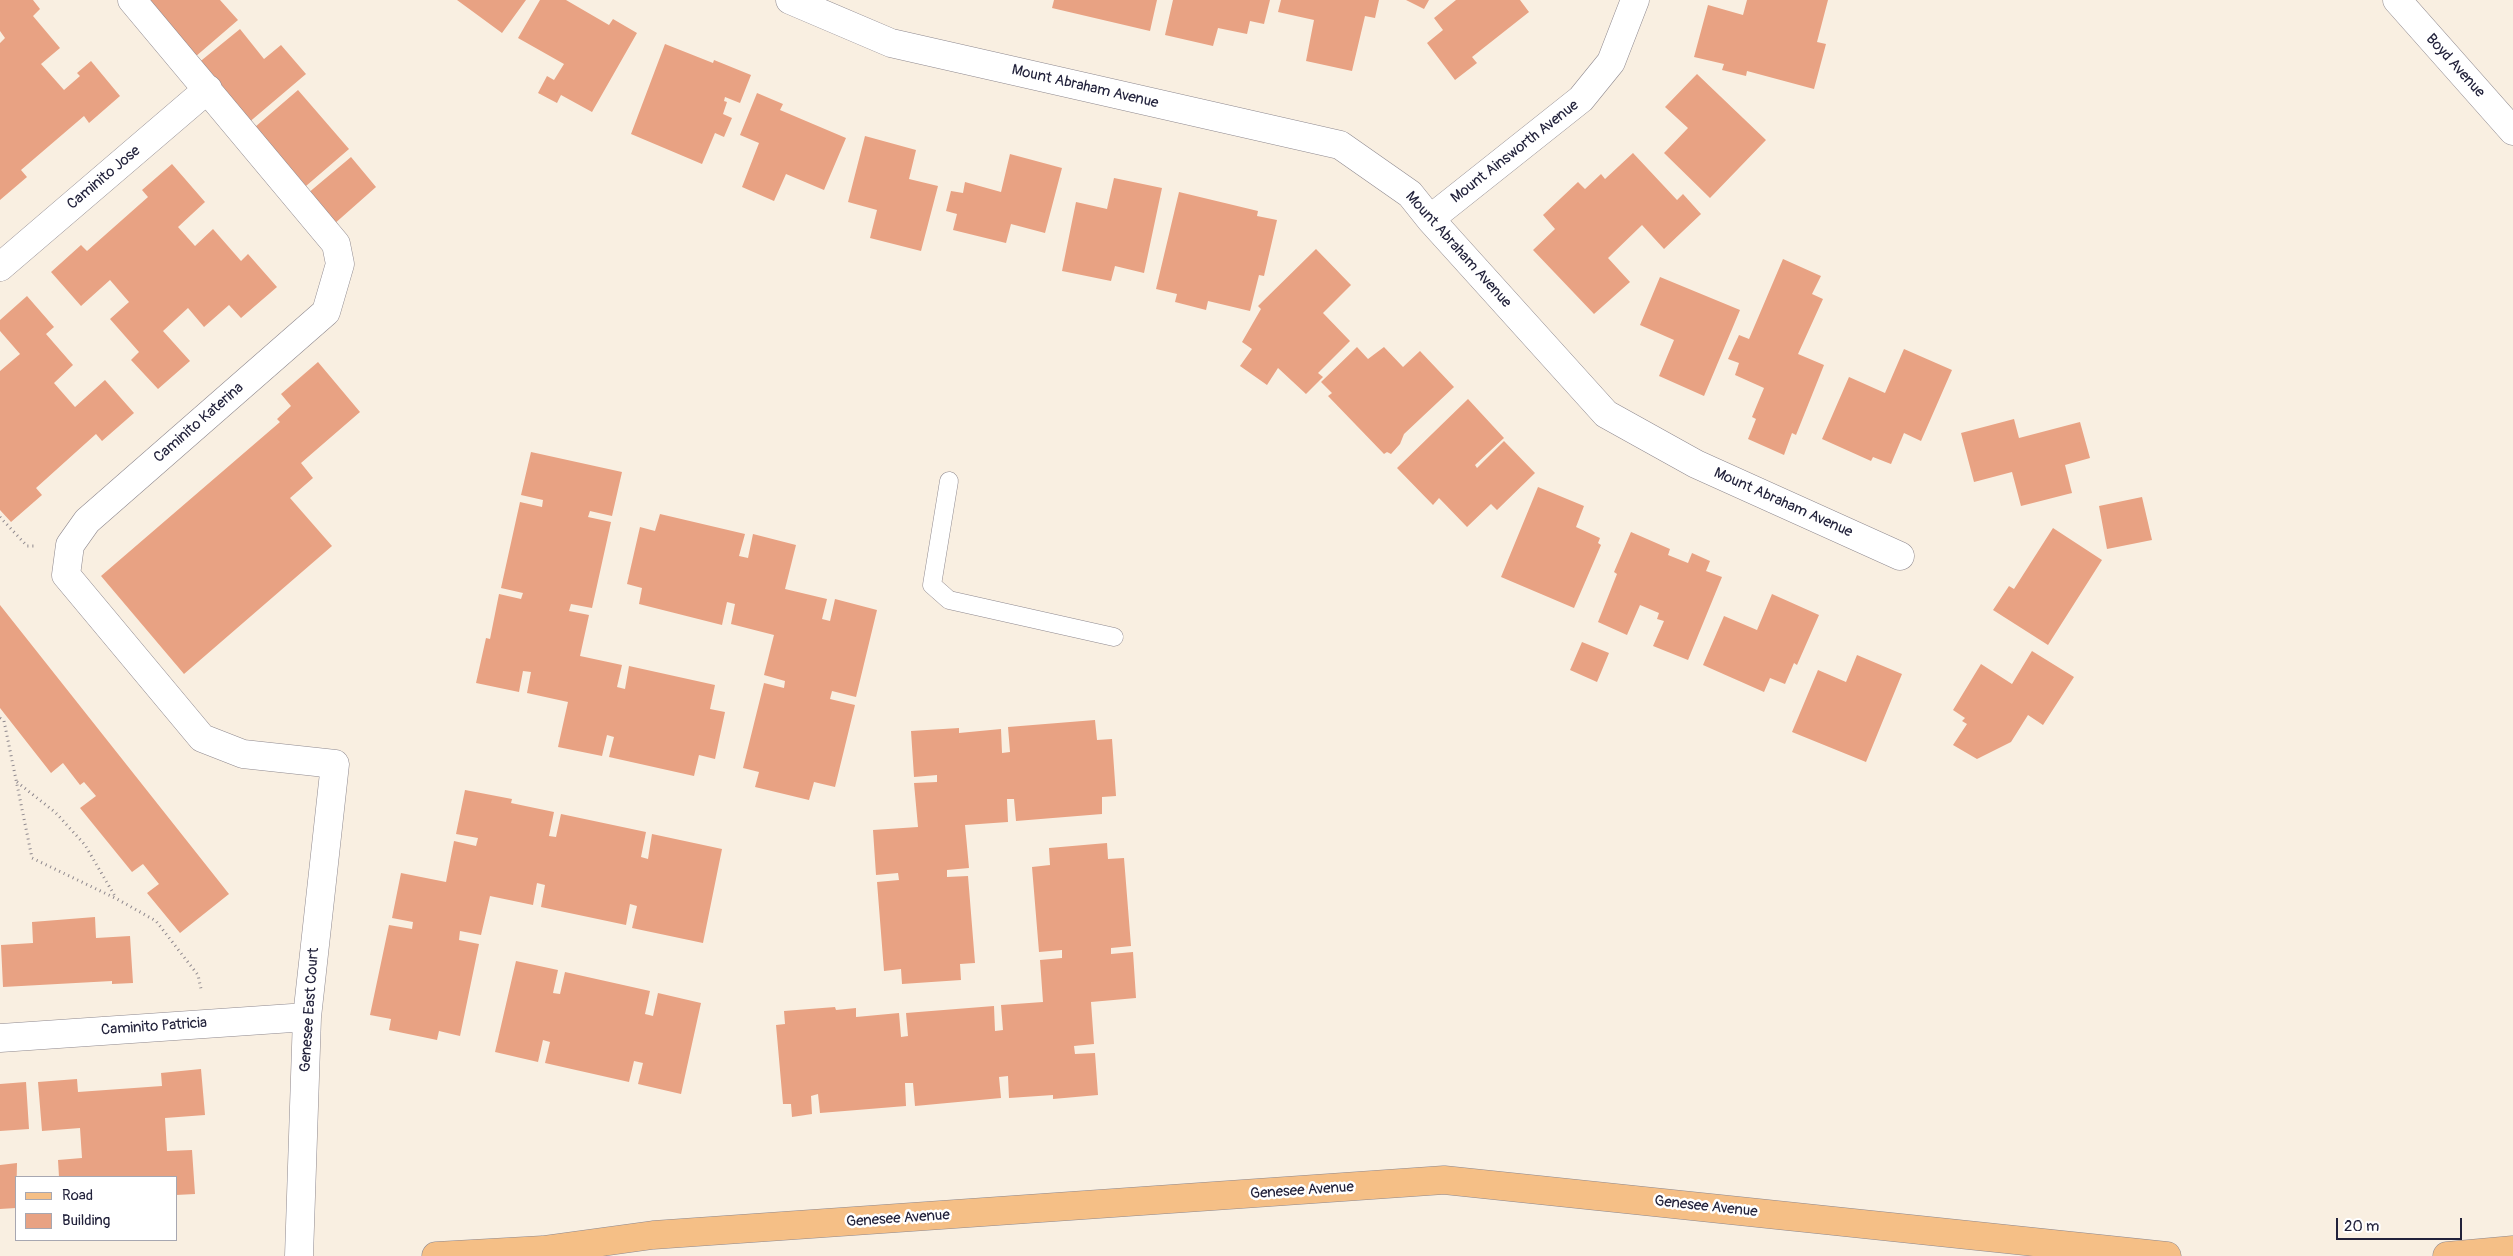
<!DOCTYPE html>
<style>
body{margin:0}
#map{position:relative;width:2513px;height:1256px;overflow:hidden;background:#f9efe1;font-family:Pangolin,sans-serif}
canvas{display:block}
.legend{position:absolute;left:15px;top:1176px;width:162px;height:65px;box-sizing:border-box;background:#fff;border:1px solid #a7a7b1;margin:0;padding:6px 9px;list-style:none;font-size:15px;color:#22223b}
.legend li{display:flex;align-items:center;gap:10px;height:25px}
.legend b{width:25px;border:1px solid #a7a7b1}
.scale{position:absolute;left:2336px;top:1218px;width:126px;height:22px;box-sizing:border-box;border:2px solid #22223b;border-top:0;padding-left:6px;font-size:15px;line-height:18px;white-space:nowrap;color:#22223b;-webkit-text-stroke:4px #fff;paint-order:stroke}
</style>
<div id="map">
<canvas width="2513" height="1256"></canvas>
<ul class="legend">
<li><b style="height:6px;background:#f5bf86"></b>Road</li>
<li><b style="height:14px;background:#e8a283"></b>Building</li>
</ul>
<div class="scale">20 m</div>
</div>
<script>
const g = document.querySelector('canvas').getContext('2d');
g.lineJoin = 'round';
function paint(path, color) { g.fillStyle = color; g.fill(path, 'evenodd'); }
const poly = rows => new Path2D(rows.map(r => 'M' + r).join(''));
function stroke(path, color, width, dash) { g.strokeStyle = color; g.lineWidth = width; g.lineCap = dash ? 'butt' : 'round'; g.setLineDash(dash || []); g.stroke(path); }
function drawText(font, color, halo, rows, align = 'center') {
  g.font = font + ' Pangolin,sans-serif'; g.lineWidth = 5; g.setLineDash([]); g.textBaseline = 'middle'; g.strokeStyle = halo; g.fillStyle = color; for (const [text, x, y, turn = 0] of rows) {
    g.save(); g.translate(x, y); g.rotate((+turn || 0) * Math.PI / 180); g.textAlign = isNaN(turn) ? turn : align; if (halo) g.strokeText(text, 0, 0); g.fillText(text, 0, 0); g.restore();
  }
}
paint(poly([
 [0,0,33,0,40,9,33,16,60,48,41,64,64,90,80,76,77,73,91,61,120,96,89,123,84,116,21,170,27,177,0,200,0,43,5,38,0,31],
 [146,0,220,0,238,20,195,57],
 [457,0,526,0,502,33],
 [540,0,566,0,609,25,613,19,637,33,592,112,561,95,557,103,538,93,547,76,554,80,564,64,518,38],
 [1054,0,1157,0,1150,31,1052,8],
 [1173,0,1270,0,1264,24,1250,21,1247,34,1218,28,1213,46,1165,35],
 [1281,0,1379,0,1375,18,1365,16,1352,71,1306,61,1314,20,1278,12],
 [1406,0,1429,0,1424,9],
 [1456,0,1520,0,1529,12,1472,57,1477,63,1455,80,1427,43,1443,30,1434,18],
 [1747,0,1828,0,1817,42,1826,44,1814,89,1747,71,1746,76,1722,70,1724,64,1694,57,1708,5,1743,15],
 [240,29,264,59,281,45,306,74,247,124,197,64],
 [665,44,713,63,714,60,751,75,740,103,725,97,724,101,727,102,723,114,732,118,724,137,715,133,702,164,631,134],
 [1697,74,1766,140,1710,198,1664,153,1688,128,1665,107],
 [298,90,349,149,306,186,255,127],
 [757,93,783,104,780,110,846,138,824,190,786,174,774,201,742,187,759,143,740,135],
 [865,136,916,150,909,179,938,186,921,251,870,238,877,210,848,202],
 [1633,153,1677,200,1683,194,1701,214,1664,249,1642,225,1608,258,1630,282,1594,314,1533,250,1555,229,1543,215,1578,182,1585,189,1601,174,1605,179],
 [1010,154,1062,168,1045,233,1011,224,1006,243,953,230,957,214,946,211,951,191,963,193,965,182,1001,192],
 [351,157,376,187,333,225,307,194],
 [172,164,205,202,178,227,195,246,213,229,241,261,248,254,277,287,241,318,229,305,204,327,188,308,163,331,190,361,158,389,131,360,139,352,110,319,129,302,110,280,81,306,51,272,81,245,87,251,148,197,142,190],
 [1114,178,1162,188,1144,273,1115,266,1111,281,1062,271,1076,202,1107,209],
 [1179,192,1258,211,1257,216,1277,220,1264,276,1259,275,1250,311,1208,301,1206,310,1175,302,1177,294,1156,289],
 [1316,249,1351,285,1323,313,1350,341,1318,373,1323,377,1306,394,1278,368,1267,385,1240,366,1252,349,1242,342,1261,309,1258,306],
 [1783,259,1821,276,1812,294,1823,299,1798,354,1824,365,1796,435,1792,433,1784,455,1748,439,1756,419,1752,417,1764,388,1735,375,1739,363,1728,359,1739,335,1749,339],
 [1660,277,1740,310,1704,396,1659,376,1674,340,1640,325],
 [27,296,54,327,46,334,73,365,54,383,75,407,105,380,134,413,102,441,96,434,36,488,42,495,11,522,0,510,0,371,20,354,0,331,0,320],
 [1357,347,1368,359,1384,347,1403,367,1420,351,1454,387,1404,434,1400,444,1391,454,1387,452,1384,454,1328,396,1332,393,1321,382],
 [1904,349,1952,370,1921,441,1904,433,1891,464,1873,457,1871,461,1822,439,1849,377,1885,393],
 [318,362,360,412,301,463,313,478,290,498,332,546,184,674,101,576,280,422,277,419,291,406,281,394],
 [1468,399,1504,438,1475,465,1477,468,1504,441,1535,473,1497,510,1491,504,1467,527,1439,498,1433,505,1397,468],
 [2014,419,2019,438,2080,422,2090,458,2065,465,2072,493,2021,506,2012,472,1974,482,1961,433],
 [531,452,622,472,612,516,590,511,588,517,611,522,592,608,571,604,569,611,589,615,580,656,622,665,617,687,625,689,629,666,715,685,710,709,725,712,715,759,699,755,694,776,609,757,614,737,607,735,602,756,558,747,568,702,527,693,531,672,523,671,519,692,476,683,486,638,490,639,499,594,521,599,523,593,501,588,520,502,542,507,543,500,521,495],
 [1538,487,1584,506,1576,527,1600,538,1598,543,1601,545,1574,608,1501,577],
 [2142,497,2152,540,2107,549,2099,506],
 [660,514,745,534,739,556,748,558,753,534,796,545,785,589,827,599,822,619,830,621,835,599,877,610,856,697,832,691,830,699,855,705,835,787,814,782,809,800,755,787,759,772,743,768,764,683,784,688,785,681,764,675,774,635,731,624,735,604,727,602,722,625,639,604,642,588,627,584,640,527,655,531],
 [2053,528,2102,560,2048,645,1993,610,2009,586,2014,589],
 [1631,532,1670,549,1668,555,1688,563,1692,553,1710,561,1706,571,1722,577,1688,660,1653,646,1664,621,1657,619,1659,613,1640,605,1627,635,1598,622,1617,574,1614,572],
 [1772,594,1819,615,1797,665,1794,663,1785,684,1770,678,1764,692,1703,665,1724,616,1757,630],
 [0,605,229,894,180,933,147,893,159,884,143,864,132,872,80,808,96,796,84,782,80,785,63,763,51,773,0,708],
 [1582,642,1609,653,1597,682,1570,670],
 [2032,651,2074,677,2043,725,2028,715,2011,742,1977,759,1953,745,1967,724,1962,721,1965,718,1953,710,1981,664,2012,684],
 [1857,655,1902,674,1866,762,1792,732,1818,670,1846,682],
 [1095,720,1097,740,1112,739,1116,796,1102,797,1102,814,1016,821,1014,799,1007,799,1008,822,965,825,969,868,947,870,947,877,968,876,975,963,960,964,961,980,902,984,901,969,884,971,877,882,899,880,898,873,876,875,873,830,918,827,914,783,937,782,937,775,914,777,911,731,959,728,959,733,1001,729,1002,753,1010,752,1008,727],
 [465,790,512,799,511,803,554,812,549,836,556,837,561,814,646,832,641,857,648,859,652,834,722,849,703,943,632,928,637,906,630,904,626,925,541,907,545,885,537,883,533,905,490,896,481,935,460,931,459,940,479,944,460,1036,439,1031,437,1040,389,1030,391,1019,370,1015,389,925,412,929,413,922,392,918,401,873,446,882,454,841,476,846,478,838,456,834],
 [1107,843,1108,859,1124,858,1131,946,1111,948,1111,954,1133,952,1136,998,1091,1002,1094,1044,1074,1046,1075,1054,1095,1053,1098,1095,1053,1099,1053,1095,1009,1098,1008,1076,999,1077,1001,1098,915,1106,913,1083,905,1083,906,1106,820,1113,818,1094,811,1096,812,1114,792,1117,791,1104,783,1104,776,1025,785,1024,784,1011,835,1007,836,1010,856,1008,856,1017,899,1013,901,1037,908,1036,906,1013,994,1006,995,1031,1003,1030,1001,1005,1043,1002,1040,960,1062,958,1062,950,1039,952,1032,867,1050,865,1049,848],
 [95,917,96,938,130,936,133,983,112,984,112,981,3,987,1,945,33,943,32,922],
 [516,961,558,970,553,993,560,994,565,972,650,991,645,1014,653,1016,658,993,701,1003,681,1094,638,1084,643,1063,634,1061,629,1082,545,1063,550,1042,543,1040,538,1062,495,1052],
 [201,1069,205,1115,165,1118,167,1151,192,1150,195,1194,176,1195,176,1177,59,1177,58,1160,82,1158,80,1128,42,1131,38,1082,77,1079,78,1092,162,1086,161,1073],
 [26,1082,29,1129,0,1131,0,1084],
 [17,1163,16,1208,0,1209,0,1165]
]), '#e8a283');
const lane = poly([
 [949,481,932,585,949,600,1114,637]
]);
const street = poly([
 [132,0,336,244,340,264,326,312,87,521,70,545,66,575,202,738,243,754,335,764,307,1017,299,1256],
 [790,0,891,43,1340,145,1410,194,1430,219,1606,414,1696,464,1900,556],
 [2397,0,2513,131],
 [1430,219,1581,99,1611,62,1635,0],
 [0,267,208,89],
 [0,1038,307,1017]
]);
const primary = poly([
 [436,1256,543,1250,653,1235,1444,1180,2167,1256],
 [2447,1256,2513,1250]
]);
stroke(lane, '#8e888e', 19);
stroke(street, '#8e888e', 29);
stroke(primary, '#8e888e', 29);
stroke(poly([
 [0,517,27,546,35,546],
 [0,718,4,721,32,858,117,899,156,921,198,975,201,989],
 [17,782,56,813,85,845,116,898]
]), '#8e888e', 3, [1, 4]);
stroke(lane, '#fff', 18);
stroke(street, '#fff', 28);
stroke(primary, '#f5bf86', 28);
drawText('15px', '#22223b', '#fff', [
 ["Boyd Avenue",2455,66,48],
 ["Mount Abraham Avenue",1085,87,13],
 ["Mount Ainsworth Avenue",1515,152,-38],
 ["Caminito Jose",104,178,-40],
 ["Mount Abraham Avenue",1458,250,48],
 ["Caminito Katerina",199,423,-41],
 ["Mount Abraham Avenue",1783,503,24],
 ["Genesee East Court",310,1010,-86],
 ["Caminito Patricia",154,1027,-4],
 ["Genesee Avenue",1302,1191,-4],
 ["Genesee Avenue",1706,1207,6],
 ["Genesee Avenue",898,1219,-4]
]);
</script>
